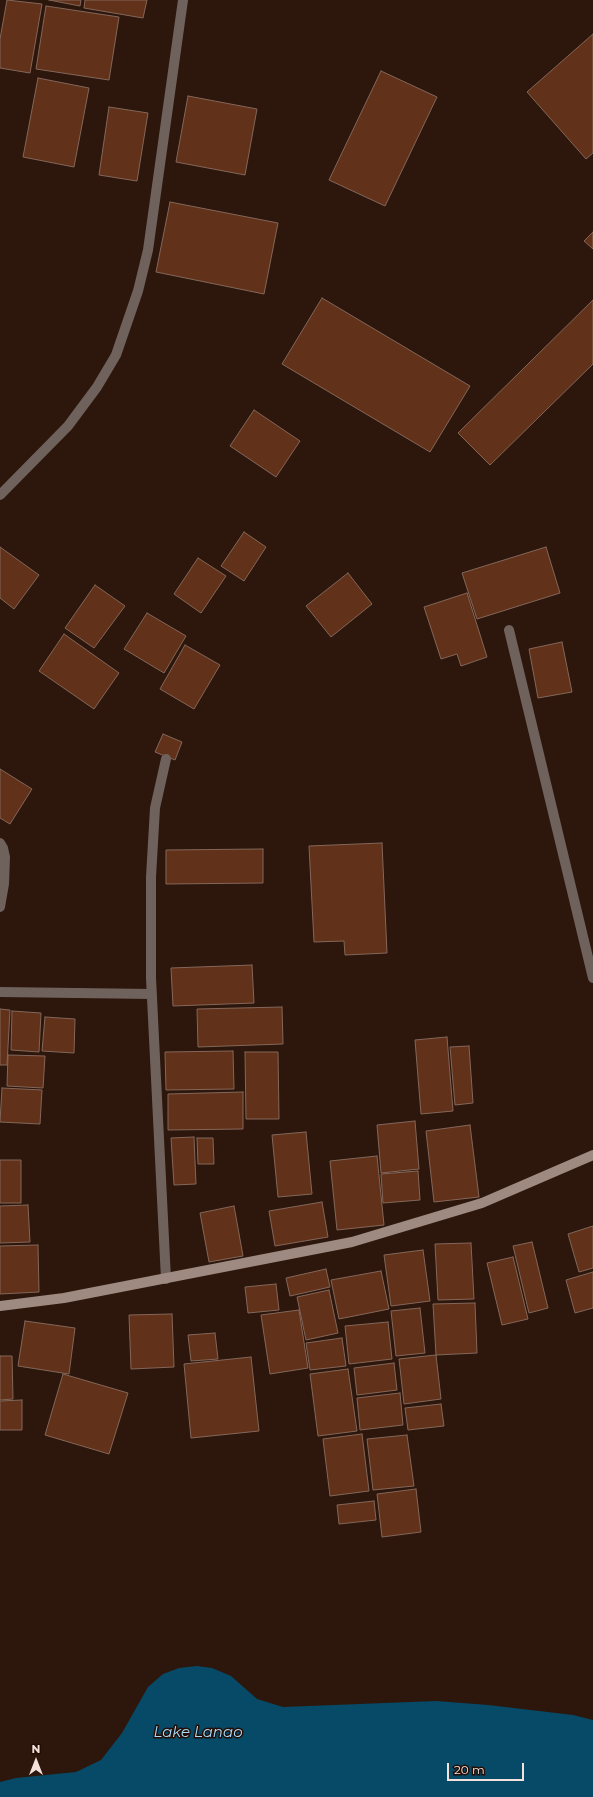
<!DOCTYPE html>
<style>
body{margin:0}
#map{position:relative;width:593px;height:1797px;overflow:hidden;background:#2d170c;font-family:Montserrat,sans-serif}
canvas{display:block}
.north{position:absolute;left:16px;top:1741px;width:40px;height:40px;-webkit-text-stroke:3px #230d04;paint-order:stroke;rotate:0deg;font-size:11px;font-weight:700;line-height:16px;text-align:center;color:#f2e2db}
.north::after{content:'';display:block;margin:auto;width:14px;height:18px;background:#f2e2db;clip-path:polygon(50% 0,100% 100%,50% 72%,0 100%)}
.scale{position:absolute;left:447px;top:1763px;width:77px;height:18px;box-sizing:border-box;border:2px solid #f2e2db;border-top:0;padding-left:5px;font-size:12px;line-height:14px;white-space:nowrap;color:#f2e2db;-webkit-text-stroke:3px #230d04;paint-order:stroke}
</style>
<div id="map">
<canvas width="593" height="1797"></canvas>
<div class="north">N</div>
<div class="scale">20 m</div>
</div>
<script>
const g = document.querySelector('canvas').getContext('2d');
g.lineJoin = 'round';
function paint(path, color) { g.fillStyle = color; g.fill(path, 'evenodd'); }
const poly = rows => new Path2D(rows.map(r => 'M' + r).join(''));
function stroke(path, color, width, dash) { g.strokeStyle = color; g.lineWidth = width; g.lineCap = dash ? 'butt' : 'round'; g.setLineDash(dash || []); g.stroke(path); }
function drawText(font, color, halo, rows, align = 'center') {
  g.font = font + ' Montserrat,sans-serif'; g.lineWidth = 3; g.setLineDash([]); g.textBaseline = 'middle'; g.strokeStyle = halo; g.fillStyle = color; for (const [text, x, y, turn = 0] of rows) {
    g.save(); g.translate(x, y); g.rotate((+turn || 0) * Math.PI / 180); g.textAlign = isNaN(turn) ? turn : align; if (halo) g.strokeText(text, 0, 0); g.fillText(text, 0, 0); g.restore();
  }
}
paint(poly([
 [197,1666,212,1668,231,1676,257,1699,283,1707,436,1701,488,1705,573,1715,593,1720,593,1797,0,1797,0,1782,16,1778,76,1772,101,1760,122,1733,148,1687,163,1674,179,1668]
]), '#064a68');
const building = poly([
 [7,0,42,4,30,73,0,68,0,39,7,0],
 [49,0,81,0,80,6,49,0],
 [85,0,147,0,143,18,84,8,85,0],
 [46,6,119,17,109,80,36,69,46,6],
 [593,34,593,153,586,159,527,92,593,34],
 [381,71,437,97,385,206,329,180,381,71],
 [38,78,89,88,74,167,23,157,38,78],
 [188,96,257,109,245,175,176,162,188,96],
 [109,107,148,113,137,181,99,175,109,107],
 [170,202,278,223,264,294,156,272,170,202],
 [593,232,593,249,584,241,593,232],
 [322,298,470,386,430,452,282,364,322,298],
 [593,300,593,364,490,465,458,433,593,300],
 [254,410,300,441,276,477,230,446,254,410],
 [244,532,266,547,244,581,221,566,244,532],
 [0,547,39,575,14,609,0,598,0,547],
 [546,547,560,593,477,619,462,573,546,547],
 [198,558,226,576,201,613,174,594,198,558],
 [348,573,372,604,331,637,306,606,348,573],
 [95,585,125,606,94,648,65,628,95,585],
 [467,593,487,657,461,666,457,654,441,659,424,607,467,593],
 [147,613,186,636,164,673,124,649,147,613],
 [64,634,119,673,94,709,39,671,64,634],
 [562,642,572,692,538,698,529,649,562,642],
 [185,645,220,665,194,709,160,689,185,645],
 [163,734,182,742,175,760,155,752,163,734],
 [0,769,32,789,10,824,0,818,0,769],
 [382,843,387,953,345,955,344,941,314,942,309,846,382,843],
 [263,849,263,883,166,884,166,850,263,849],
 [252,965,254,1003,173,1006,171,968,252,965],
 [282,1007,283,1044,198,1047,197,1009,282,1007],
 [0,1009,10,1010,7,1065,0,1065,0,1009],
 [12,1011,41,1013,39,1052,11,1050,12,1011],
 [45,1017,75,1019,74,1053,42,1051,45,1017],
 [447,1037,453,1111,421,1114,415,1040,447,1037],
 [469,1046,473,1103,455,1105,450,1047,469,1046],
 [233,1051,234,1089,166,1090,165,1052,233,1051],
 [245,1052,278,1052,279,1119,246,1119,245,1052],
 [8,1055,45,1056,43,1088,7,1086,8,1055],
 [2,1088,42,1090,40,1124,0,1122,2,1088],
 [243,1092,243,1129,168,1130,168,1094,243,1092],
 [415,1121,419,1169,381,1173,377,1125,415,1121],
 [470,1125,479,1197,434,1202,426,1131,470,1125],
 [306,1132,312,1194,278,1197,272,1135,306,1132],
 [194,1137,196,1184,174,1185,171,1138,194,1137],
 [197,1138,213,1138,214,1164,198,1164,197,1138],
 [377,1156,384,1225,337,1230,330,1161,377,1156],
 [0,1160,21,1160,21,1203,0,1203,0,1160],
 [418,1171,420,1200,383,1203,381,1174,418,1171],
 [322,1202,328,1237,275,1246,269,1211,322,1202],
 [28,1205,30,1242,0,1243,0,1206,28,1205],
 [234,1206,243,1256,209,1262,200,1213,234,1206],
 [593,1226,593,1268,579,1272,568,1234,593,1226],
 [532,1242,548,1308,529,1313,513,1246,532,1242],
 [471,1243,474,1299,438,1300,435,1244,471,1243],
 [38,1245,39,1292,0,1294,0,1246,38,1245],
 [423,1250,430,1301,391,1306,384,1255,423,1250],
 [513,1257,528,1319,502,1325,487,1263,513,1257],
 [326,1269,330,1287,290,1296,286,1278,326,1269],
 [381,1271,389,1309,339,1319,331,1280,381,1271],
 [593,1272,593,1308,575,1313,566,1280,593,1272],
 [276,1284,279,1310,248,1313,245,1287,276,1284],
 [329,1290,338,1333,306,1340,297,1297,329,1290],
 [475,1303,477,1353,436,1355,433,1304,475,1303],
 [420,1308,425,1353,396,1356,391,1311,420,1308],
 [299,1310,308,1368,270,1374,261,1315,299,1310],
 [172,1314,174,1367,131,1369,129,1315,172,1314],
 [25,1321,75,1328,69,1374,18,1366,25,1321],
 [388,1322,392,1359,349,1364,345,1326,388,1322],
 [215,1333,218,1359,191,1361,188,1335,215,1333],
 [342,1338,346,1366,310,1370,306,1343,342,1338],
 [436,1355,441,1399,404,1404,399,1359,436,1355],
 [0,1356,12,1356,13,1399,0,1400,0,1356],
 [251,1357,259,1431,191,1438,184,1364,251,1357],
 [394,1363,397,1390,357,1395,354,1368,394,1363],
 [348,1369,357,1431,318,1436,310,1374,348,1369],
 [63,1374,128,1393,109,1454,45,1435,63,1374],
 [400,1393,403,1425,360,1430,357,1398,400,1393],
 [22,1400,22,1430,0,1430,0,1401,22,1400],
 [441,1404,444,1426,408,1430,405,1408,441,1404],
 [362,1434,369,1491,330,1496,323,1439,362,1434],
 [407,1435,414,1486,373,1490,367,1439,407,1435],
 [416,1489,421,1532,382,1537,377,1494,416,1489],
 [374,1501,376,1520,339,1524,337,1505,374,1501]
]);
paint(building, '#623119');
stroke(building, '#83675a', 1);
stroke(poly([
 [0,495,68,426,97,387,116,355,138,291,148,250,183,0],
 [509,630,593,978],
 [0,843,3,848,5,857,4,884,0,907],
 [0,992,152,994],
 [166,1279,151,978,151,877,155,808,166,759]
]), '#6f625d', 10);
stroke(poly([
 [0,1306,64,1298,352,1242,482,1203,593,1155]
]), '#9e8a81', 10);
drawText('italic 15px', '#aadbf8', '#230d04', [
 ["Lake Lanao",198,1733]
]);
</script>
